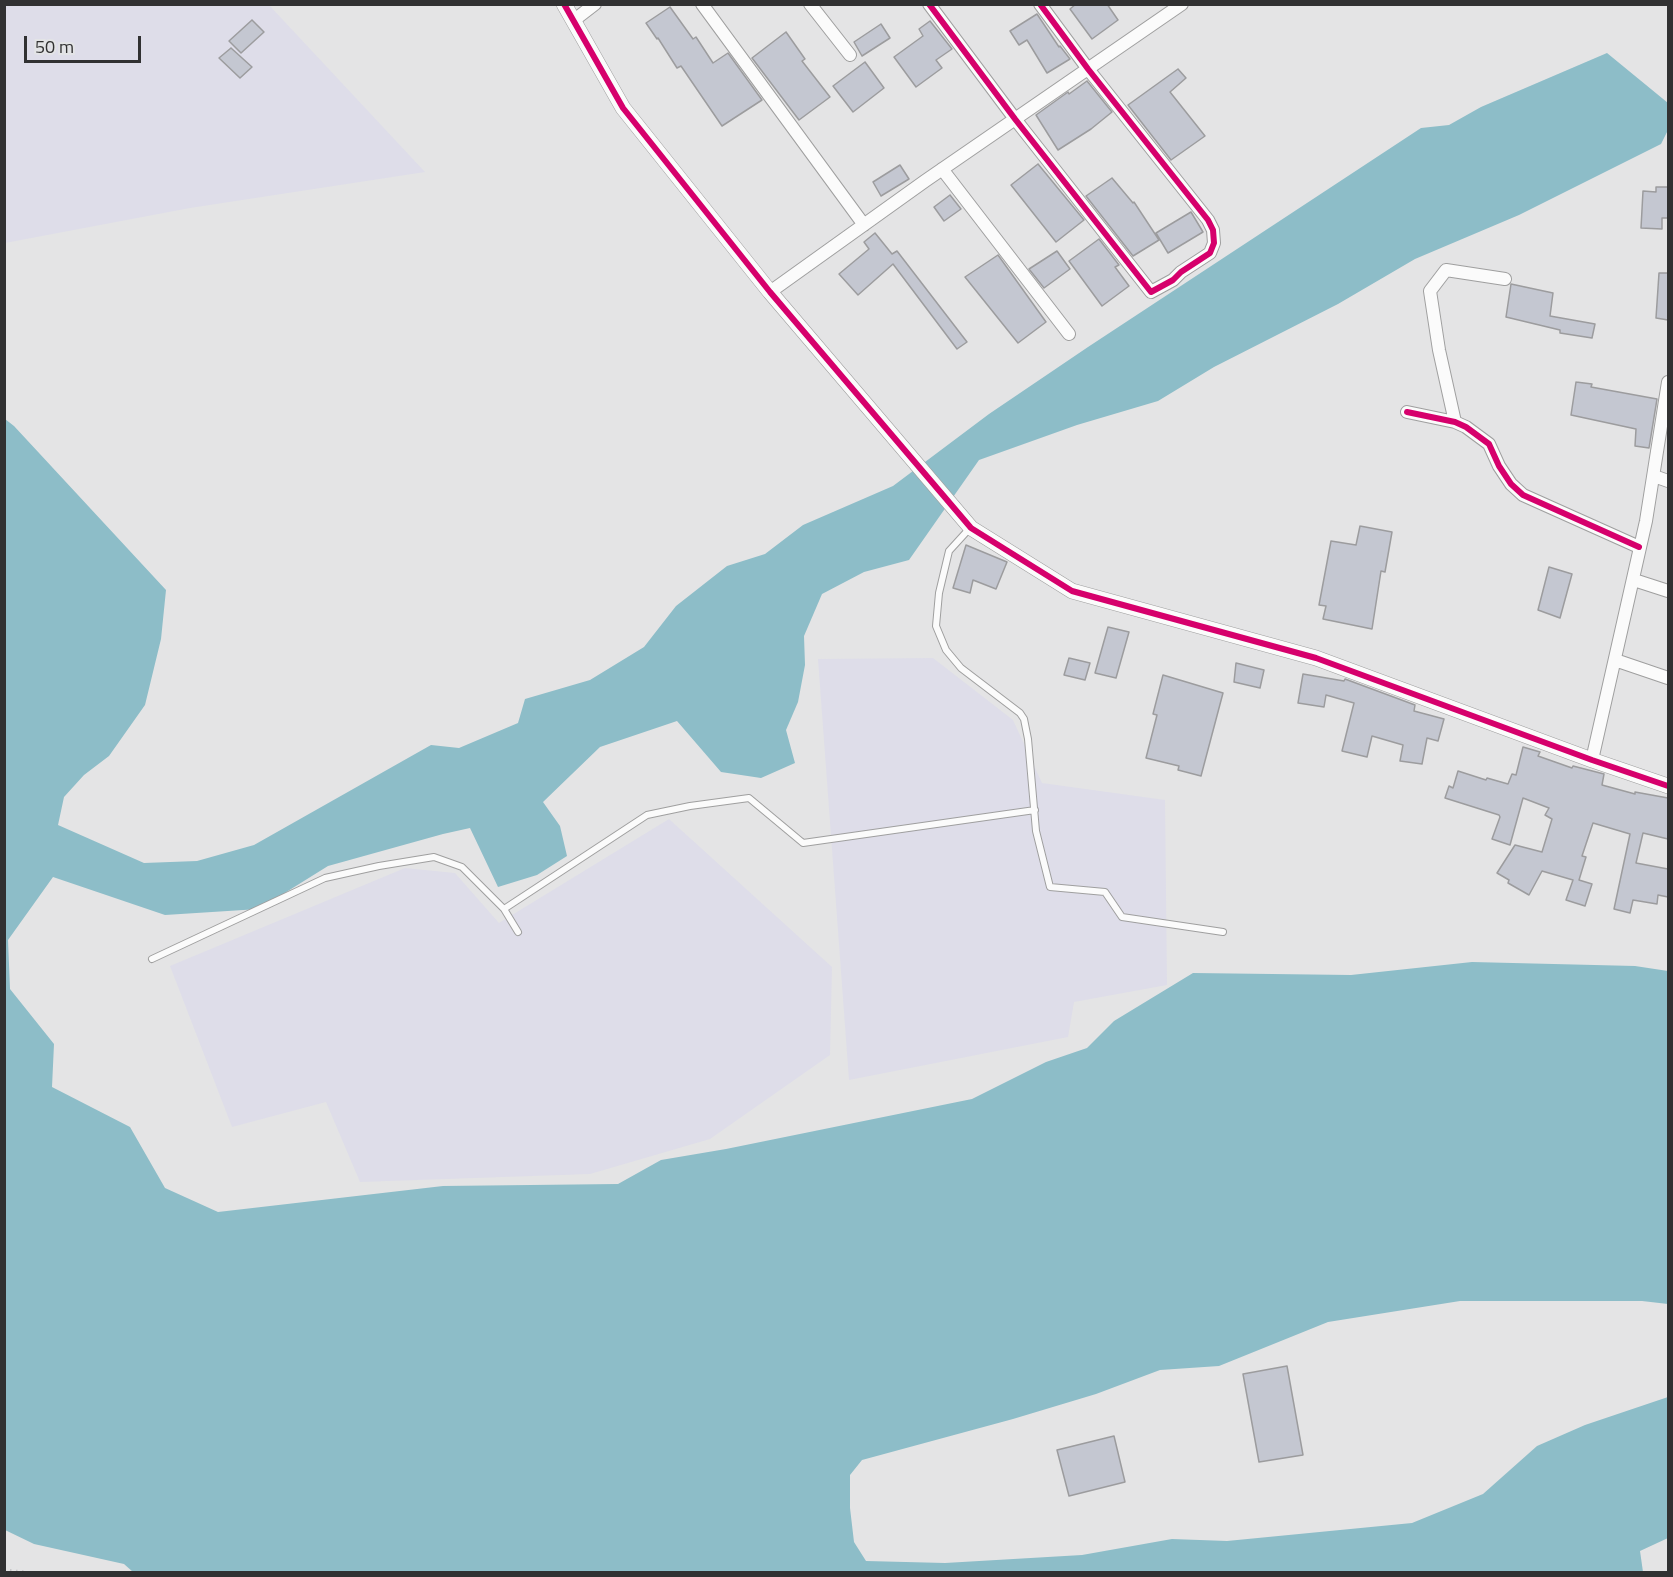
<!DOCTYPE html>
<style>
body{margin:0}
#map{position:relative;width:1673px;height:1577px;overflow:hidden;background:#e4e4e5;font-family:"Titillium Web",sans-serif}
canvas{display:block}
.frame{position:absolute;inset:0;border:6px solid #313132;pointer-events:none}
.scale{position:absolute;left:24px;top:36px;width:117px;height:27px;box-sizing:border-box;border:3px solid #313132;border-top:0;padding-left:8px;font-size:18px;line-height:21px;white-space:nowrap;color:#313132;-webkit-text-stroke:4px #e3e4e6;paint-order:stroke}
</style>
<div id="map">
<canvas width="1673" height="1577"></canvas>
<div class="frame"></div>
<div class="scale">50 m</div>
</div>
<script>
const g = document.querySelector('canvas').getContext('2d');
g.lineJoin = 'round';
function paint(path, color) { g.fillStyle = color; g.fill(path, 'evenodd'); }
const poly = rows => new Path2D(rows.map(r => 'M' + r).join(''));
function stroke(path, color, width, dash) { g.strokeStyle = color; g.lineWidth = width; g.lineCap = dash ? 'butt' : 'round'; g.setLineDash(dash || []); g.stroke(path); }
paint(poly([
 [5,5,269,5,425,172,190,208,5,243],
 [933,658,1013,720,1042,783,1165,800,1167,985,1074,1002,1068,1037,849,1080,818,659],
 [669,819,832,967,830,1055,710,1139,590,1174,360,1182,326,1102,232,1127,170,966,405,868,455,873,499,923]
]), '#dedde9');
paint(poly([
 [1607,53,1668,103,1668,130,1661,144,1519,215,1415,259,1338,304,1214,367,1158,401,1077,425,979,460,909,560,864,572,822,594,804,636,805,665,798,702,786,730,795,763,761,778,721,772,677,721,600,747,543,802,560,826,567,856,537,875,498,887,470,828,443,834,328,866,259,909,165,915,53,877,8,940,10,989,54,1044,52,1087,130,1127,165,1188,218,1212,443,1186,618,1184,661,1160,726,1149,972,1099,1046,1062,1087,1048,1114,1021,1193,973,1351,975,1472,962,1635,966,1668,971,1668,1304,1642,1301,1460,1301,1328,1322,1219,1366,1160,1370,1096,1394,1013,1419,862,1460,850,1475,850,1508,854,1542,866,1561,945,1563,1082,1555,1172,1539,1227,1541,1412,1523,1483,1494,1537,1446,1585,1425,1668,1397,1668,1538,1640,1551,1643,1572,133,1572,124,1564,34,1544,5,1530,5,419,14,426,166,590,161,639,145,705,109,756,84,775,64,797,58,825,144,863,197,861,254,845,431,745,459,748,518,723,525,699,590,680,644,647,676,606,727,566,765,554,803,525,893,486,989,414,1088,347,1421,128,1449,125,1481,107]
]), '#8dbdc8');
const building = poly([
 [1076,4,1107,4,1118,20,1092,39,1070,9,1076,4],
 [670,7,693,39,696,37,713,63,728,53,762,100,722,126,681,66,677,68,658,38,657,39,646,23,670,7],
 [1037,14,1059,47,1060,46,1070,59,1047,73,1027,40,1019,45,1010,31,1037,14],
 [252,20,264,32,241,53,229,41,252,20],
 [930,21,952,49,936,60,942,68,916,87,894,57,923,36,919,29,930,21],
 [881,24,890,38,862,56,854,42,881,24],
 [786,32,805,59,802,61,830,97,799,120,752,58,786,32],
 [231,48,252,67,240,78,219,58,231,48],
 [865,62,884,88,853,112,833,86,865,62],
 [1178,69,1186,78,1170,92,1205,136,1171,160,1128,105,1178,69],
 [1087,81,1112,112,1091,129,1058,150,1036,115,1068,92,1069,94,1087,81],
 [1038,164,1084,220,1056,242,1011,185,1038,164],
 [900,165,909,179,881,196,873,182,900,165],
 [1112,178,1133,203,1134,202,1159,240,1133,256,1086,196,1112,178],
 [1656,187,1668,187,1668,218,1662,218,1662,229,1641,228,1643,191,1656,192,1656,187],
 [950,195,961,209,944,221,934,207,950,195],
 [1191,212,1203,232,1168,253,1156,233,1191,212],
 [875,233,892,254,897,251,967,342,957,349,893,264,858,295,839,274,869,249,864,242,875,233],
 [1099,239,1119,265,1115,267,1129,286,1102,306,1069,261,1099,239],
 [1057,251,1070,269,1044,288,1029,269,1057,251],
 [998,255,1046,322,1018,343,965,277,998,255],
 [1659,273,1668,273,1668,320,1656,318,1659,273],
 [1511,284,1553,293,1550,316,1595,324,1592,338,1560,333,1560,330,1506,317,1511,284],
 [1576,382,1592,384,1591,387,1657,399,1649,448,1635,446,1636,429,1571,415,1576,382],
 [1360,526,1392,532,1385,572,1381,571,1372,629,1323,619,1326,606,1319,605,1331,541,1356,545,1360,526],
 [966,545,1007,562,996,589,973,580,970,593,953,588,966,545],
 [1549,567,1572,574,1560,618,1538,610,1549,567],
 [1108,627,1129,632,1116,678,1095,673,1108,627],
 [1069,658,1090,663,1085,680,1064,675,1069,658],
 [1236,663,1264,670,1260,688,1234,682,1236,663],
 [1303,674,1344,681,1345,679,1415,705,1414,711,1444,719,1438,741,1427,738,1422,764,1400,761,1403,745,1372,736,1367,757,1342,751,1354,703,1326,695,1324,707,1298,703,1303,674],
 [1163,675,1223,693,1201,776,1178,770,1179,766,1146,758,1157,715,1153,714,1163,675],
 [1523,747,1540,752,1538,756,1572,768,1573,766,1604,774,1602,785,1635,794,1635,792,1668,798,1668,839,1643,833,1636,863,1668,869,1668,897,1658,895,1657,904,1633,900,1630,913,1614,909,1630,834,1593,823,1582,856,1586,857,1579,880,1592,884,1585,906,1566,900,1573,880,1542,871,1529,895,1508,883,1509,880,1497,873,1515,845,1542,852,1552,819,1545,815,1549,808,1523,798,1510,845,1492,839,1500,817,1499,815,1445,798,1449,786,1453,788,1458,771,1486,780,1487,778,1508,784,1512,774,1516,775,1523,747],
 [1287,1366,1303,1455,1259,1462,1243,1374,1287,1366],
 [1114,1436,1125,1482,1069,1496,1057,1450,1114,1436]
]);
paint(building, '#c4c7d1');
stroke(building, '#9c9c9e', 1.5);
const service = poly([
 [970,528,949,551,939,593,936,626,946,650,961,668,1020,713,1024,719,1028,739,1036,831,1050,887,1105,892,1122,917,1223,932],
 [504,909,518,932],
 [152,959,325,878,379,866,434,857,462,867,504,909,647,815,690,806,749,798,803,843,1035,810]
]);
const minor = poly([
 [702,4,864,225],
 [810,4,850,55],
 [929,4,1015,119,1151,292,1173,280,1181,272,1210,253,1214,243,1213,230,1208,220,1088,69,1040,4],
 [573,21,595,4],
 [942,169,1069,334],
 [770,292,925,181,1182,4],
 [1407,412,1455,422,1466,427,1489,444,1499,466,1511,484,1523,495,1639,547],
 [1455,422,1439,350,1430,291,1446,270,1505,279],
 [1654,476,1668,481],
 [1634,580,1668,591],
 [1615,660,1668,678],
 [1592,760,1646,521,1668,382]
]);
const tertiary = poly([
 [564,4,623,108,770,292,971,528,1072,591,1316,658,1592,760,1668,786]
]);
stroke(service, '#9f9f9f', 8);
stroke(minor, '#9f9f9f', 14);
stroke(tertiary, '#9f9f9f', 16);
stroke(poly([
 [4,1570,25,1572]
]), '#c4c4c5', 3, [1.5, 4.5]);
stroke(service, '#fbfbfb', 6);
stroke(minor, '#fbfbfb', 12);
stroke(tertiary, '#fbfbfb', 15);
stroke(poly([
 [564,4,623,108,770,292,971,528,1072,591,1316,658,1592,760,1668,786],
 [929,4,1015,119,1151,292,1173,280,1181,272,1210,253,1214,243,1213,230,1208,220,1088,69,1040,4],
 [1407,412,1455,422,1466,427,1489,444,1499,466,1511,484,1523,495,1639,547]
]), '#d6006c', 6);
</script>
